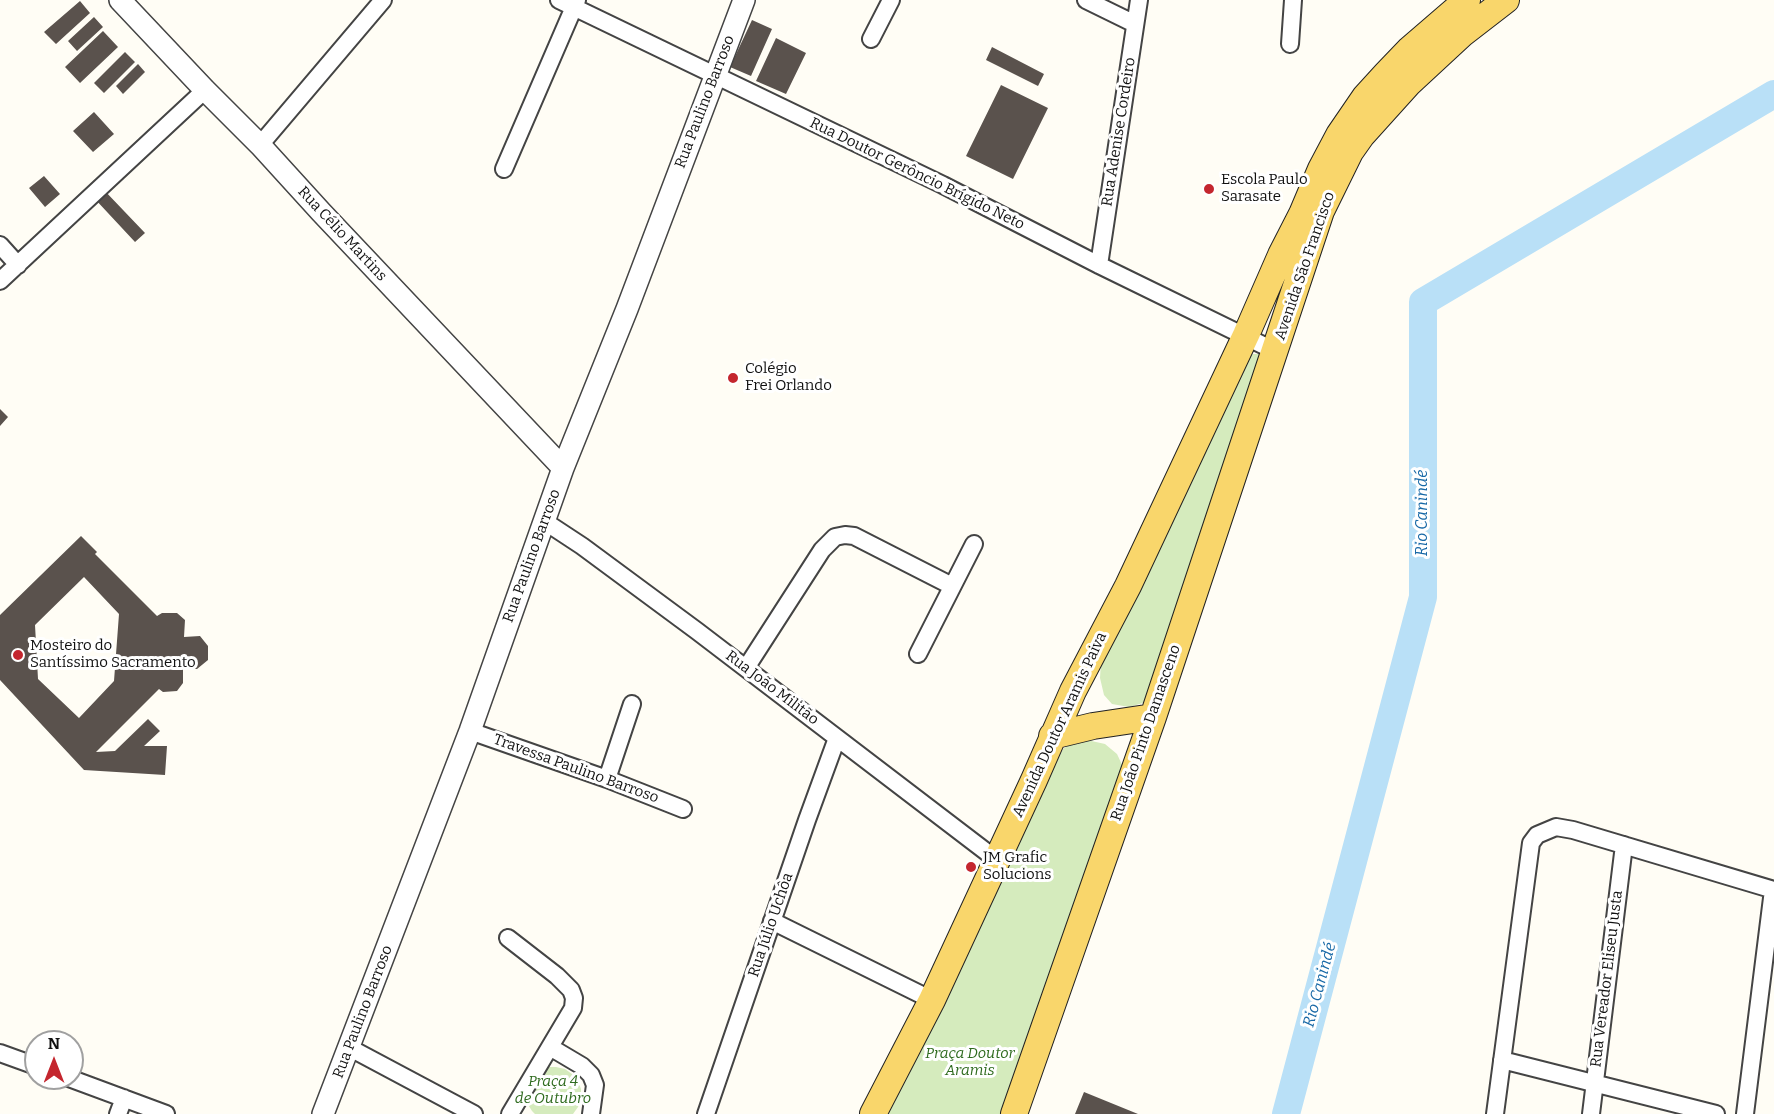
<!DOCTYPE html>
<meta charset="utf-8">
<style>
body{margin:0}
#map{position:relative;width:1774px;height:1114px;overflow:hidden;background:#fffdf5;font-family:Bitter,serif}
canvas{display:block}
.north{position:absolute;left:24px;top:1030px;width:60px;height:60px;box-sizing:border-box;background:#fff;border:2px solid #a0a0a0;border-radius:50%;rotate:0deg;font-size:16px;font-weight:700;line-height:24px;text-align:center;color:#111}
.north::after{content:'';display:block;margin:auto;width:21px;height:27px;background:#c4262e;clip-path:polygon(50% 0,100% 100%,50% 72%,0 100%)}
</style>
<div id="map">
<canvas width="1774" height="1114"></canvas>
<div class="north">N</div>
</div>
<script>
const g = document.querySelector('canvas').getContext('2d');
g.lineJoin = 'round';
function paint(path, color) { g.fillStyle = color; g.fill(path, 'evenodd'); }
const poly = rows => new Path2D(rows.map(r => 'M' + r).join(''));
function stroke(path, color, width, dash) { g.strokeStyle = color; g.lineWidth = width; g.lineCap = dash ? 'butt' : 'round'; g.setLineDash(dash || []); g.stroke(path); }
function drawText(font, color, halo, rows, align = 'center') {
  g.font = font + ' Bitter,serif'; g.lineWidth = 6; g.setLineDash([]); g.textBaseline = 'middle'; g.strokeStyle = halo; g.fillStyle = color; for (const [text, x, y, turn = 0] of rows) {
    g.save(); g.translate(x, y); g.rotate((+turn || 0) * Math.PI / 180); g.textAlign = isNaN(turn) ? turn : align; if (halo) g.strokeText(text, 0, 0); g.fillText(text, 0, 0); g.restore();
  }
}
paint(poly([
 [1253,354,1260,354,1262,363,1152,693,1143,703,1129,707,1112,704,1104,695,1100,678,1101,662,1247,359],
 [1087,740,1105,744,1117,754,1124,769,1006,1114,888,1114,1063,749,1075,741],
 [547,1067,556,1067,565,1069,572,1074,578,1081,581,1089,581,1098,578,1107,573,1114,535,1114,532,1111,527,1103,526,1094]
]), '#d5ebbd');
stroke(poly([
 [1286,1114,1423,597,1423,302,1774,94]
]), '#b9e0f7', 28);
paint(poly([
 [80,1,90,13,56,44,44,32],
 [94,17,103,27,77,51,68,41],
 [752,20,772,29,751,76,730,67],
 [103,31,118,47,80,83,65,67],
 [776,38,806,53,786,94,756,81],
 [992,47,1044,74,1038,86,986,60],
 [125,52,135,62,104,93,94,83],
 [138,64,145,72,123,94,116,86],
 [1001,85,1048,108,1013,179,966,156],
 [94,112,114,134,93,152,73,131],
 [44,176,60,194,45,207,29,188],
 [103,189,145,233,135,242,94,198],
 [0,409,8,417,0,426],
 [81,536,97,552,95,554,157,616,162,613,177,613,185,620,184,637,200,636,208,646,208,660,197,669,183,669,183,683,177,691,163,692,159,689,96,752,115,751,148,719,160,731,144,746,167,746,165,775,84,770,0,680,0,615],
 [84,577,119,614,114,681,79,718,38,679,35,625],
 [1084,1092,1138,1114,1075,1114]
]), '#5a524d');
const minor = poly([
 [559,0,943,185,1099,265,1275,351],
 [1086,0,1135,24],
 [871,39,891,0],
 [1290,44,1293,0],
 [260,145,383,0],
 [504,169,577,0],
 [0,245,18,265],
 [1099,265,1139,0],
 [0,281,205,90],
 [544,521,582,546,697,631,997,860],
 [918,654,974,544],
 [746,668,822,550,835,537,845,535,854,536,952,586],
 [470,731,607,779,683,809],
 [607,779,632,704],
 [772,921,932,1000],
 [508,938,557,976,571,990,574,998,573,1008,510,1114],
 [550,1047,582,1066,591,1075,595,1085,591,1114],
 [350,1048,474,1114],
 [0,1053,36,1066],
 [1502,1060,1716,1114],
 [69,1078,166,1114],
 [118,1114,124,1098],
 [706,1114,807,820,837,738],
 [1495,1114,1531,843,1537,835,1556,827,1573,830,1774,890],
 [1591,1114,1624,845],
 [1745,1114,1773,890]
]);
const tertiary = poly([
 [120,0,205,90,260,145,321,212,563,468],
 [323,1114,470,731,563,468,627,309,744,0]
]);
const primary = poly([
 [1052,736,1093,726,1153,717],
 [873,1114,932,1000,1034,780,1073,691,1128,586,1246,335,1281,255,1302,214,1321,169,1339,135,1365,97,1386,74,1410,49,1467,0],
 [1014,1114,1153,717,1321,211,1350,152,1362,135,1408,84,1462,34,1506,0]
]);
stroke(minor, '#444', 20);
stroke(tertiary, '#444', 24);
stroke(primary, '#222', 28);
stroke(minor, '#fff', 16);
stroke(tertiary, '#fff', 21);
stroke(primary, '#f9d66b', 26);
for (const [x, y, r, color] of [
 [1209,189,6,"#c4262e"],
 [733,378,6,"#c4262e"],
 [18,655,6,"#c4262e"],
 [971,867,6,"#c4262e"]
]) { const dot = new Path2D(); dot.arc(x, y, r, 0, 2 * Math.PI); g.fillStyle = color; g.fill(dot); stroke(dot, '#fff', 2); }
drawText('15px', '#111', '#fff', [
 ["Rua Paulino Barroso",705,102,-69],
 ["Rua Adenise Cordeiro",1119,132,-81],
 ["Rua Doutor Gerôncio Brígido Neto",917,174,26],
 ["Rua Célio Martins",342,234,47],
 ["Avenida São Francisco",1305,266,-71],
 ["Rua Paulino Barroso",532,556,-70],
 ["Rua João Militão",772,688,37],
 ["Avenida Doutor Aramis Paiva",1060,725,-65],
 ["Rua João Pinto Damasceno",1146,733,-71],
 ["Travessa Paulino Barroso",576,769,20],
 ["Rua Júlio Uchôa",771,925,-71],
 ["Rua Vereador Eliseu Justa",1607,979,-83],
 ["Rua Paulino Barroso",363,1012,-69]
]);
drawText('15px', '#111', '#fff', [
 ["Escola Paulo",1221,180],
 ["Sarasate",1221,197],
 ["Colégio",745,369],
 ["Frei Orlando",745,386],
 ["Mosteiro do",30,646],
 ["Santíssimo Sacramento",30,663],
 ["JM Grafic",983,858],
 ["Solucions",983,875]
], 'left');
drawText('italic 15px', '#2f6b1f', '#fff', [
 ["Praça Doutor",970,1054],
 ["Aramis",970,1071],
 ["Praça 4",553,1082],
 ["de Outubro",553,1099]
]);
drawText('italic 16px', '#1768a6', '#fff', [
 ["Rio Canindé",1423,513,-90],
 ["Rio Canindé",1320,985,-75]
]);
</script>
